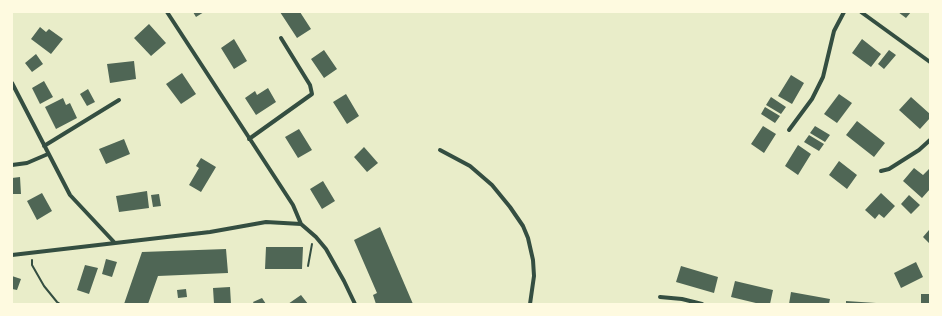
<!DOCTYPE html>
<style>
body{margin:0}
#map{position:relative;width:942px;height:316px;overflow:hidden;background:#e9edc9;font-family:Quicksand,sans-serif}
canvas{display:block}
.frame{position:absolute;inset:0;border:13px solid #fefae0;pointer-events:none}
</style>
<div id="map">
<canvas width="942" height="316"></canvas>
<div class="frame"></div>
</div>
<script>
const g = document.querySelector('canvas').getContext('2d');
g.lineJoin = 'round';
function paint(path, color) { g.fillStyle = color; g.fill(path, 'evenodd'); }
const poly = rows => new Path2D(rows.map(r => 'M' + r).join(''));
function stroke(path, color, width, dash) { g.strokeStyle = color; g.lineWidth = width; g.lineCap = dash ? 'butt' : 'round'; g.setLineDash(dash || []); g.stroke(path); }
paint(poly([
 [193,12,204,12,196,17],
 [280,12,300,12,311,29,297,38],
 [898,12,911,12,906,18],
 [149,24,166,43,151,56,134,38],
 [40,27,46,32,49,29,63,39,51,54,31,39],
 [234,39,247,61,234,69,221,48],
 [862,39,881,54,871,67,852,53],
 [324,50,337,69,324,78,311,59],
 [889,50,896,55,884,69,878,64],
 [36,54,43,64,32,72,25,63],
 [134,61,136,79,110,83,107,64],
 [182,73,196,94,181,104,166,84],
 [791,75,804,83,792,104,778,96],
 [44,81,53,97,40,104,32,88],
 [268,88,276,102,256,115,245,98,255,91,257,95],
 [88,89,95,102,87,106,80,94],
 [346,94,359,116,347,124,333,102],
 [839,94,852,103,837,123,824,114],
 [771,97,786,107,781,114,766,105],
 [911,97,930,114,930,118,920,129,899,110],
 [63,98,66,105,70,103,77,118,56,129,45,107],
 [765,107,780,116,775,123,761,114],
 [857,121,885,143,874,157,846,135],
 [763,126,776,134,764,153,751,144],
 [815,126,830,135,825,142,810,133],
 [299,129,312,150,298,158,285,137],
 [809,135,824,144,819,151,804,142],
 [124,139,130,154,106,164,99,149],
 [798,145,811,154,798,175,785,166],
 [364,147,378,163,367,172,354,157],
 [201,158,216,167,201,192,189,185,199,168,196,166],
 [839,161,857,175,847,189,829,175],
 [914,168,923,175,929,169,930,170,930,189,922,198,903,181],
 [20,177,21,194,13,194,12,178],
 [323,181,335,201,322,209,310,189],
 [147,191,149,208,119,212,116,196],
 [42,193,52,211,37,220,27,201],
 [881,193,895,206,884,218,879,214,875,219,865,210],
 [159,194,161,206,153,207,151,195],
 [909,195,920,205,911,214,901,204],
 [380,227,413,304,376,304,373,295,377,293,354,240],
 [929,230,930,231,930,244,923,237],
 [266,247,303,247,302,269,265,269],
 [226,249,228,273,158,276,148,304,124,304,142,252],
 [106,259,117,262,112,277,102,274],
 [916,262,923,277,901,288,894,273],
 [85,265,98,268,89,294,77,290],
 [681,266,718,277,714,293,676,282],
 [12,276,21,279,17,290,12,289],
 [735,281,773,290,770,304,760,304,731,297],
 [230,287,231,304,214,304,213,288],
 [186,289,187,297,178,298,177,290],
 [791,292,830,299,829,304,789,304],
 [921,294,930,294,930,304,921,304],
 [301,295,308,304,288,304],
 [262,298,266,304,254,304,253,302],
 [846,301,876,303,876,304,846,304]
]), '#4f6655');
stroke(poly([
 [32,260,32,265,44,286,57,302,60,304],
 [308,266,312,244]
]), '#344e41', 2);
stroke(poly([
 [167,12,293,205,301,224,316,237,326,249,344,281,355,304],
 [861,12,930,62],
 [12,83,70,195,114,242],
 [789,130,812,99,823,77,834,31,844,12],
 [249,139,312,94,310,85,281,38],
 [44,146,119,100],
 [440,150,470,166,492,185,510,207,523,226,528,238,533,260,534,276,530,304],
 [12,165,27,163,48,154],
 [881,171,889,169,919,150,930,140],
 [12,255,210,232,266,222,301,224],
 [660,297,682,299,702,304]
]), '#344e41', 4);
</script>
